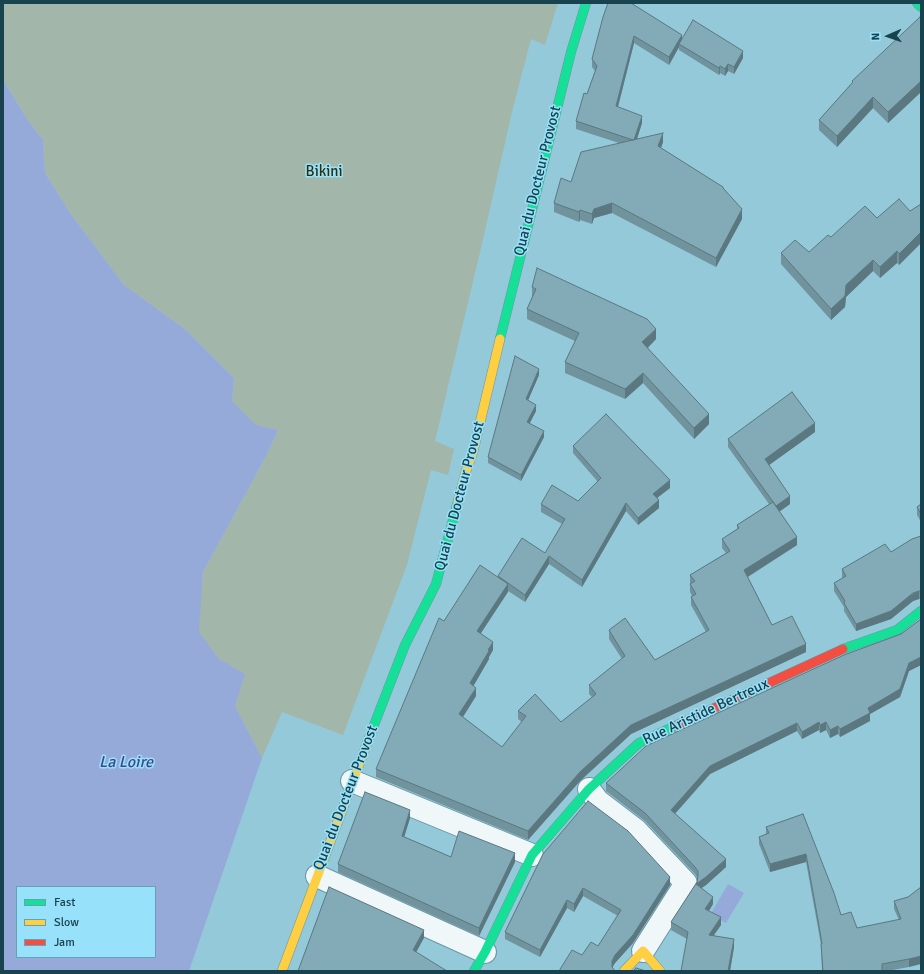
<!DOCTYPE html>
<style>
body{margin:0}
#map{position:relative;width:924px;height:974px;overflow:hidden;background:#93c9d9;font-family:Signika,sans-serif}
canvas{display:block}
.frame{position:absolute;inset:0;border:4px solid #18424e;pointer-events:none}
.legend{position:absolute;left:16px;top:886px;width:140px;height:72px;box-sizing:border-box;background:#97e2fa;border:1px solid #64a2b5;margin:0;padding:5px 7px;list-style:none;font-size:12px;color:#18424e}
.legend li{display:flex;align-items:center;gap:8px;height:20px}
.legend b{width:20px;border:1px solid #64a2b5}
.north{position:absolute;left:868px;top:16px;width:40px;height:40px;-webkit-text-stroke:3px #97e2fa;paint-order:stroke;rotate:268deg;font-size:11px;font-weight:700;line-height:16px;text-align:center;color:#18424e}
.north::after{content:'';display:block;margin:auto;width:14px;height:18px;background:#18424e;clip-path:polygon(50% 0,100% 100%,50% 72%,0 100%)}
</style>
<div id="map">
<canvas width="924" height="974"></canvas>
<div class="frame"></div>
<ul class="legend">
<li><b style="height:5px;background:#16e098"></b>Fast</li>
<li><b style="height:5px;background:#ffcf43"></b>Slow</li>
<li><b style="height:5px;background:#f24e42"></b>Jam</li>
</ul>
<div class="north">N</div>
</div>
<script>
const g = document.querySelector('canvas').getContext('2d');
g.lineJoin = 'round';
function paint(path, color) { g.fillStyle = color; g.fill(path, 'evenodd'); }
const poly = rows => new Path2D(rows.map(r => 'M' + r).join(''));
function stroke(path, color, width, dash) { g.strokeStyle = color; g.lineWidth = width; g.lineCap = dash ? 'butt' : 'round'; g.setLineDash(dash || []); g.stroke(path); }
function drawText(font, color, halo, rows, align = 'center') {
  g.font = font + ' Signika,sans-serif'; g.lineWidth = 3; g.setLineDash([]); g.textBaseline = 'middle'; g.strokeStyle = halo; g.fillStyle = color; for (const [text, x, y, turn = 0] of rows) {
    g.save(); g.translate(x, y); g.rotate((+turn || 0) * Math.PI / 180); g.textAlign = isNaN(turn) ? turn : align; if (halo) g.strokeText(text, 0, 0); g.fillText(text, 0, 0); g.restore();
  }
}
paint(poly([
 [3,3,558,3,545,45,531,39,512,112,481,248,435,441,454,449,448,475,431,470,407,565,343,735,282,712,262,758,235,706,244,674,219,659,198,632,203,572,266,456,278,430,256,425,232,401,234,378,186,330,124,285,70,213,45,173,43,140,29,122,3,80]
]), '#a2b7a9');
paint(poly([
 [3,80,29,122,43,140,45,173,70,213,124,285,186,330,234,378,232,401,256,425,278,430,266,456,203,572,199,632,219,659,245,674,235,706,262,758,189,971,3,971],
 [17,887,155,887,155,957,17,957],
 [728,884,744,893,726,923,710,915]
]), '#96aada');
const street = poly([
 [352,781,532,855],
 [589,789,598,801,636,830,686,883,643,951],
 [317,876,485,952]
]);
const fast = poly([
 [917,3,921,7],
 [500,339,571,52,586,3],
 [843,649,897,630,921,611],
 [369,738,405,645,436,584,458,501],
 [474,971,485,952,532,855,589,789,639,743,675,726]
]);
const slow = poly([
 [458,501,466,471,473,452,500,339],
 [282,971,369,738],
 [624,971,643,951,660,971]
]);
const jam = poly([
 [675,726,843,649]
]);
stroke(street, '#6a98a5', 24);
stroke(fast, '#6a98a5', 10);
stroke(slow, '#6a98a5', 10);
stroke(jam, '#6a98a5', 10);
stroke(street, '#eff7f9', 22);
stroke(fast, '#16e098', 9);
stroke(slow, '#ffcf43', 9);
stroke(jam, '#f24e42', 9);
paint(poly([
 [603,17,682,39,743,58,734,74,728,71,725,76,720,73,719,75,679,50,679,47,669,65,634,43,618,107,642,123,637,139,663,142,661,148,723,188,742,219,716,267,612,213,594,218,592,224,580,220,579,222,554,212,554,203,571,182,619,143,576,129,576,121,587,94,595,71,592,67,592,59],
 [921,19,921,92,888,123,873,108,837,147,819,130,819,120,852,83,852,81],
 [921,204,921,243,899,265,897,263,880,278,873,271,846,297,845,307,831,320,781,264,781,253,809,252,877,218,910,211],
 [532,287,656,339,648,348,709,424,694,439,643,383,625,399,565,373,565,362,575,341,527,319,527,309,532,297],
 [539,375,528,400,536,411,530,423,544,437,521,481,488,463,488,457],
 [815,432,769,465,790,504,779,512,797,545,748,577,772,625,806,652,631,734,580,781,528,840,376,777,376,769,444,621,498,576,545,553,562,524,541,512,541,504,578,501,598,482,573,453,573,446,670,488,657,498,659,508,638,525,626,511,582,587,549,564,525,602,508,591,481,633,493,650,489,657,489,659,473,686,476,696,463,717,502,747,522,722,518,719,518,711,561,722,592,697,589,694,589,685,622,659,609,639,609,630,655,660,706,632,691,605,691,597,692,596,690,592,690,575,726,553,722,548,722,539,737,529,737,525,769,504,728,447,728,439],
 [921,504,921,522,917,515,917,507],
 [921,536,921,599,919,599,913,601,891,619,856,631,844,611,844,607,834,591,834,583,843,578,842,577,842,569,891,552],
 [921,619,921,665,909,671,900,697,870,714,870,721,840,737,838,734,830,738,826,730,820,733,819,730,802,739,797,731,710,774,675,814,726,867,706,885,702,888,713,904,709,911,721,925,714,935,734,947,730,971,681,971,687,939,671,930,671,922,697,882,698,879,695,874,645,821,606,791,606,783,901,634],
 [803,814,841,915,857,928,899,920,894,909,894,901,908,897,921,887,909,967,887,971,822,971,821,945,818,928,806,862,770,872,759,844,759,837,766,834,766,827],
 [410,818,404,837,451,857,515,862,479,936,338,872,338,864],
 [543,854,670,885,633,943,615,963,612,967,582,955,598,946,618,916,583,896,574,912,567,908,540,957,505,939,505,932]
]), '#70939d');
paint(poly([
 [682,35,682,43,679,44,679,47,669,65,669,57],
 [634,36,634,43,616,114,616,106],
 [743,51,743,58,734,74,734,67],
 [728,64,728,71,725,76,725,69],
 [720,66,720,73,719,75,719,68],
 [921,81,921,92,888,123,888,112],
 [873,97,873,108,837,147,837,136],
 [642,116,642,123,634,148,634,140],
 [663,133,663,142,658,156,658,146],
 [612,203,612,213,594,218,592,224,592,214,594,209],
 [742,209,742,219,716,267,716,258],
 [580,210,580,220,579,222,579,212],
 [921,232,921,243,899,265,899,254],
 [897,251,897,263,880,278,880,267],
 [873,260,873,271,846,297,845,307,831,320,831,309,846,285],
 [656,329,656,339,642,353,642,342],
 [539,369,539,375,526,405,526,399],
 [643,373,643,383,625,399,625,389],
 [536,405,536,411,527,428,527,422],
 [709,414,709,424,694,439,694,428],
 [815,423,815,432,765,468,765,459],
 [544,431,544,437,521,481,521,475],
 [670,480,670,488,653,501,653,494],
 [790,496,790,504,776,514,776,506],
 [659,500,659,508,638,525,638,518],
 [626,503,626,511,582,587,582,580],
 [797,537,797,545,744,579,744,570],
 [549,556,549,564,525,602,525,595],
 [508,584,508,592,477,639,477,631],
 [919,591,919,599,913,601,891,619,856,631,856,624],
 [493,642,493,650,489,657,489,659,470,692,470,683],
 [806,644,806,652,631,734,580,781,528,840,528,831,580,772,631,725],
 [921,657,921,665,909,671,900,697,870,714,870,721,840,737,840,729,868,708,909,663],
 [476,688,476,696,459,723,459,714],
 [819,722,819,730,802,739,802,732],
 [826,722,826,730,820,733,820,725],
 [797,723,797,731,710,774,671,818,671,810,710,766],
 [838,726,838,734,830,738,830,730],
 [410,810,410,818,402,844,402,836],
 [515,853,515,862,479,936,479,928],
 [806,854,806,862,770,872,770,864],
 [726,859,726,867,706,885,696,891,696,884],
 [670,877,670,885,633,943,615,963,612,968,612,961,615,955],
 [583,888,583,896,574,912,574,904],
 [713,897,713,904,705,917,705,909],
 [567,900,567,908,540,957,540,950],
 [721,917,721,925,709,942,709,935],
 [424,930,424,938,413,958,413,950],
 [734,939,734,947,730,971,728,971],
 [921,956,921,964,909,967,909,959]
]), '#5b7880');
const building = poly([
 [608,3,631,3,682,35,669,57,634,36,616,106,642,116,634,140,633,140,576,121,584,93,587,94,597,66,592,59,603,17,608,3],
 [920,17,921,19,921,81,888,112,873,97,837,136,819,120,853,82,852,81,920,17],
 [693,20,743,51,734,67,728,64,725,69,720,66,719,68,679,44,693,20],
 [663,133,658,146,723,187,723,188,742,209,716,258,612,203,594,209,592,214,580,210,579,212,554,203,561,178,571,182,581,152,663,133],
 [899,199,910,211,921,204,921,232,899,254,897,251,880,267,873,260,846,285,845,296,831,309,781,253,795,240,809,252,828,235,831,237,865,206,877,218,899,199],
 [537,268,647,319,656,329,642,342,709,414,694,428,643,373,625,389,565,362,579,333,527,309,536,289,532,287,537,268],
 [515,356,539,369,526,399,536,405,527,422,544,431,521,475,488,457,515,356],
 [792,392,815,423,765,459,790,496,776,506,728,439,792,392],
 [606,414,670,480,653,494,659,500,638,518,626,503,582,580,549,556,525,595,498,576,522,538,545,553,565,519,541,504,552,485,578,501,601,478,573,446,606,414],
 [773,502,797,537,744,570,772,625,792,616,806,644,631,725,580,772,528,831,376,769,439,618,444,621,480,565,508,584,477,631,493,642,488,650,489,651,470,683,476,688,459,714,502,747,526,716,518,711,535,694,561,722,596,694,589,685,625,656,609,630,625,618,655,660,709,630,691,597,696,594,690,584,695,581,690,575,730,551,722,539,739,528,737,525,773,502],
 [921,504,921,514,917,507,921,504],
 [921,536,921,591,919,591,913,593,891,611,856,624,844,603,845,601,834,583,846,576,842,569,885,544,891,552,912,539,921,536],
 [921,619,921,657,909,663,900,689,868,708,870,713,840,729,838,726,830,730,826,722,820,725,819,722,802,732,797,723,710,766,671,810,726,859,706,877,696,884,713,897,705,909,721,917,709,935,734,939,728,971,681,971,688,932,671,922,697,882,698,876,698,871,695,867,645,813,606,783,646,746,844,655,901,634,921,619],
 [365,792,410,810,402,836,451,857,459,831,515,853,479,928,338,864,365,792],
 [588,801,628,831,670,877,633,935,615,955,612,961,612,967,615,971,559,971,572,950,582,955,591,942,598,946,621,910,583,888,574,904,567,900,540,950,505,932,543,854,588,801],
 [803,814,834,893,841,915,851,912,857,928,901,919,894,901,908,897,921,887,921,956,909,959,882,964,882,971,823,971,821,944,822,944,818,920,806,854,770,864,759,837,769,833,766,827,803,814],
 [329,887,424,930,413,950,447,971,298,971,329,887],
 [636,968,646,971,633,971,636,968]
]);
paint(building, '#82abb7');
stroke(building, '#5b7880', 1);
drawText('15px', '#312c0c', '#97e2fa', [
 ["Bikini",324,172]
]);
drawText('15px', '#18424e', '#97e2fa', [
 ["Quai du Docteur Provost",538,181,-76],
 ["Quai du Docteur Provost",460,496,-75],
 ["Rue Aristide Bertreux",706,712,-25],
 ["Quai du Docteur Provost",346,798,-69]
]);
drawText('italic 16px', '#44448e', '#97e2fa', [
 ["La Loire",126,763]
]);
</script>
